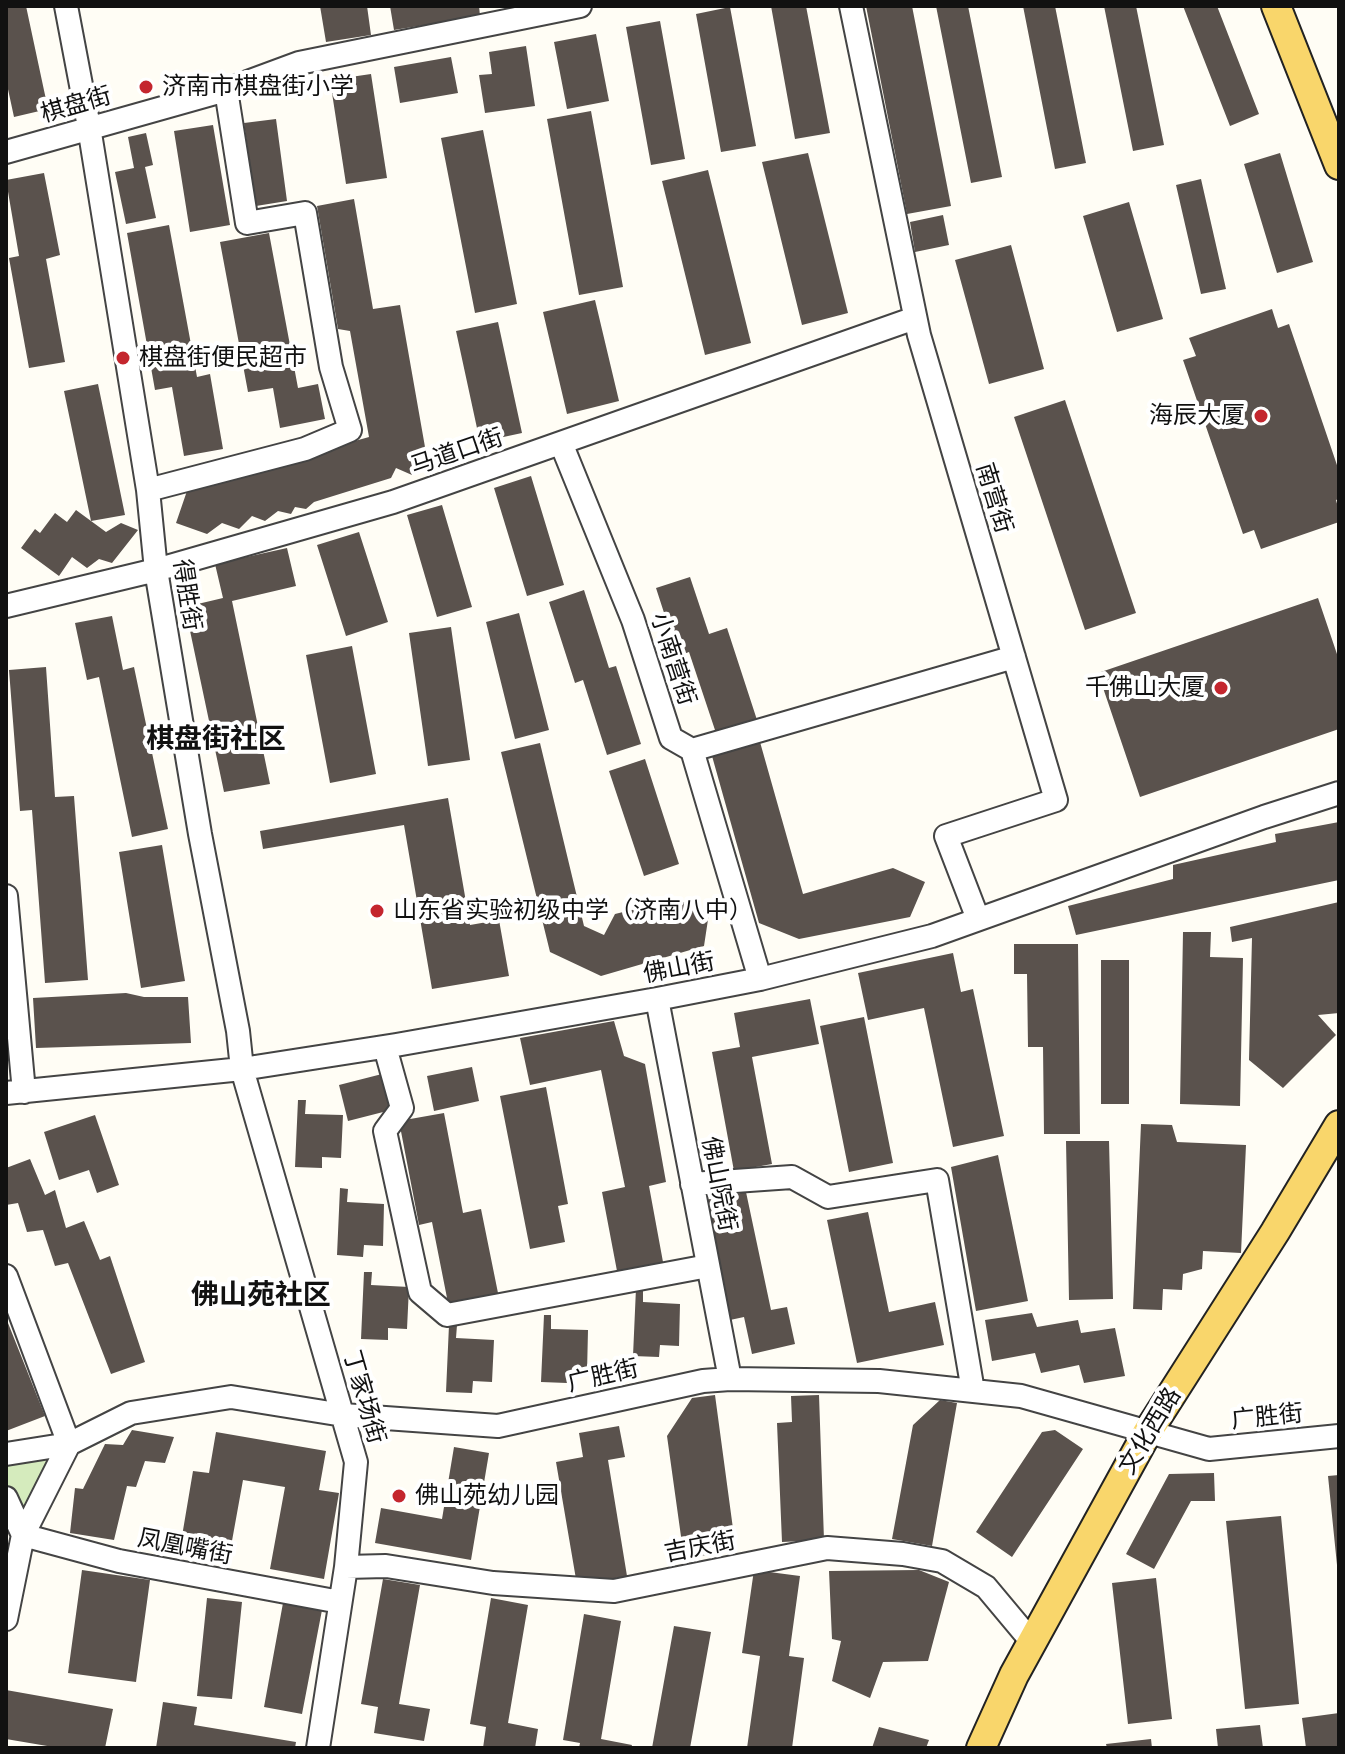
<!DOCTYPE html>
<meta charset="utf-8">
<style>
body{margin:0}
#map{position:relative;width:1345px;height:1754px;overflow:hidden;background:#fffdf5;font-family:"Crimson Pro",serif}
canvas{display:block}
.frame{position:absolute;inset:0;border:8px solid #111;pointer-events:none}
</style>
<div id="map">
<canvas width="1345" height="1754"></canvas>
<div class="frame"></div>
</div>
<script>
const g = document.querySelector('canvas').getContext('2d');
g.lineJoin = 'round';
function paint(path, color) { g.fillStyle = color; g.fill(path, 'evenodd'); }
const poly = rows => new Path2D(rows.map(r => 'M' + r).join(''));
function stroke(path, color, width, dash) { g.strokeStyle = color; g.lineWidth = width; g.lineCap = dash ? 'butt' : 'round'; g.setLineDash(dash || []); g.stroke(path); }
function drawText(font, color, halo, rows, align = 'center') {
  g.font = font + ' "Crimson Pro","Noto Sans SC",serif'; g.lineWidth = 8; g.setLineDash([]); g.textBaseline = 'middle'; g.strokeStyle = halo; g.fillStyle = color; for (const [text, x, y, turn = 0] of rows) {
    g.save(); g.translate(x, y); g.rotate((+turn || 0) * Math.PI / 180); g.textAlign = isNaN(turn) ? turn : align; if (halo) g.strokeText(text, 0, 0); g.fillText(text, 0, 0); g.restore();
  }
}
paint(poly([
 [60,1450,20,1523,6,1490,6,1462]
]), '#d5ebbd');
paint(poly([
 [6,6,26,6,48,109,14,117,6,80],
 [320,6,367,6,371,35,326,42],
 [390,6,479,6,480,16,394,30],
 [771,6,806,6,830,133,795,139],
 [866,6,912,6,951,206,907,214],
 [936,6,968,6,1002,177,971,183],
 [1023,6,1055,6,1086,163,1055,169],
 [1104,6,1136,6,1164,145,1133,151],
 [1183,6,1217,6,1259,114,1230,126],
 [730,7,756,146,721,152,696,14],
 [660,21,685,159,651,165,626,27],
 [596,34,609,101,567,109,554,42],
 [526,46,535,106,485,113,479,75,492,74,489,52],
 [451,57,458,93,400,103,394,67],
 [371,74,387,178,346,184,330,80],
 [591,111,623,287,579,295,547,119],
 [276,119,287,201,256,206,244,123],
 [213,125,230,225,190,232,174,131],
 [483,130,517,304,475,313,441,138],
 [146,133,153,165,145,167,156,218,126,224,115,172,134,168,128,137],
 [808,153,848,313,802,325,762,162],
 [1280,153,1313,262,1277,273,1244,164],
 [708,170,751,343,705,355,662,181],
 [44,173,60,255,46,259,65,362,29,368,9,258,19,256,6,180],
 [1201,179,1226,289,1201,294,1176,185],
 [354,199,373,309,400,305,425,447,412,475,396,468,391,478,314,502,306,509,295,507,291,514,278,511,265,521,252,516,239,529,222,523,207,534,176,523,188,488,369,437,350,331,338,329,317,206],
 [1129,202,1163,319,1117,332,1083,216],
 [943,215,949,245,915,252,910,222],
 [169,225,197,377,210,374,223,449,184,456,172,387,155,390,127,233],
 [269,233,298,388,318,384,325,419,280,428,273,388,248,392,220,242],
 [1011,245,1044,369,989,384,955,260],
 [595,300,619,401,567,414,543,312],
 [1272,309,1278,328,1289,324,1339,471,1339,499,1336,500,1339,511,1339,522,1261,549,1254,530,1243,534,1183,360,1196,356,1189,338],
 [498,322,522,433,480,442,456,331],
 [98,384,125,515,91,521,64,391],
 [1065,400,1136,613,1085,630,1014,417],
 [531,476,564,585,527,596,494,488],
 [442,505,472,607,437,617,407,515],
 [76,510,106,532,121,523,138,530,112,563,99,559,87,568,72,557,59,576,21,548,35,529,40,533,55,513,67,522],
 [359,532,388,622,346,636,317,545],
 [287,548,296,586,232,601,270,784,224,792,185,607,223,598,215,564],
 [690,577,709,634,727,628,758,723,717,736,689,652,678,656,656,588],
 [584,590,609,668,616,666,641,744,607,755,583,680,575,683,549,602],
 [1318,598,1339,660,1339,729,1140,797,1098,673],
 [519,613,549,730,515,739,486,622],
 [112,616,123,670,134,667,168,829,132,837,99,677,87,680,75,623],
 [451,627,470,760,428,766,409,633],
 [352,646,376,774,330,783,306,655],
 [46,667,55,797,74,796,88,980,45,983,32,810,20,811,9,670],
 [760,742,803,894,893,868,925,882,910,917,799,939,759,923,712,756],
 [540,743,584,926,604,935,615,914,676,899,709,913,704,946,601,976,550,952,501,752],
 [645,759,679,864,644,876,609,771],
 [448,798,470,925,499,920,509,976,432,989,404,825,263,849,260,831],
 [1339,822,1339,880,1076,935,1068,906,1173,879,1173,865,1276,842,1275,834],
 [162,845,185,981,141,988,119,852],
 [1339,902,1339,1013,1318,1015,1336,1035,1283,1088,1249,1060,1252,938,1232,942,1230,927],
 [1183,932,1211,932,1210,957,1243,958,1240,1106,1180,1104],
 [1014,944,1078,944,1080,1134,1044,1134,1043,1047,1028,1047,1027,974,1014,974],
 [953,953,961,992,973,989,1004,1136,953,1147,924,1008,868,1020,858,973],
 [1101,960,1129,960,1129,1104,1101,1104],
 [126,993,144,997,188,997,191,1043,36,1048,33,998],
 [810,999,819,1044,752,1057,772,1164,734,1171,712,1052,740,1047,734,1013],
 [864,1017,893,1163,849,1172,820,1026],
 [614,1021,624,1056,645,1064,666,1182,649,1186,663,1262,617,1271,602,1192,625,1187,601,1070,530,1085,520,1038],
 [472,1067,479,1101,434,1111,427,1076],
 [382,1074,391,1110,348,1121,339,1085],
 [546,1087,568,1204,558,1206,565,1242,530,1249,500,1096],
 [298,1100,306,1100,305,1114,343,1115,341,1158,322,1157,322,1168,295,1167],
 [444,1113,463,1213,481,1209,498,1293,448,1303,432,1222,419,1225,399,1121],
 [95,1115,119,1185,97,1193,89,1170,59,1180,44,1132],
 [1141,1124,1172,1125,1177,1142,1246,1145,1241,1253,1203,1251,1202,1269,1183,1274,1182,1290,1163,1289,1162,1310,1133,1309],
 [1066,1141,1109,1141,1113,1299,1069,1300],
 [998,1155,1028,1301,976,1311,951,1167],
 [30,1159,45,1195,55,1190,66,1228,84,1221,100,1260,110,1256,145,1362,111,1374,68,1263,55,1266,43,1230,27,1232,18,1203,6,1205,6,1168],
 [340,1188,348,1189,347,1202,384,1204,383,1246,364,1245,363,1257,337,1255],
 [746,1192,771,1310,787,1307,795,1344,752,1354,744,1317,730,1320,705,1200],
 [868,1212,889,1312,935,1302,944,1345,857,1363,827,1220],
 [364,1272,372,1272,371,1285,409,1287,407,1329,388,1328,388,1340,361,1339],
 [636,1288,643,1289,643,1302,680,1304,679,1346,660,1345,659,1357,633,1356],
 [1032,1313,1037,1327,1078,1320,1081,1333,1115,1328,1125,1376,1084,1383,1079,1365,1041,1373,1035,1353,992,1361,985,1320],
 [544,1315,551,1315,551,1329,588,1330,587,1373,568,1372,567,1383,541,1382],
 [6,1318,45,1416,6,1431],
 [449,1325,457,1325,456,1338,494,1340,492,1382,473,1381,472,1393,446,1392],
 [715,1395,736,1551,684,1558,667,1436,692,1398],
 [819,1395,824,1540,782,1542,777,1423,792,1422,791,1396],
 [940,1400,957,1403,932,1546,892,1539,913,1425],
 [619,1426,625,1457,608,1460,627,1576,577,1585,556,1462,583,1457,579,1433],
 [132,1430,174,1437,165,1463,145,1461,136,1487,127,1486,114,1540,70,1533,75,1488,83,1489,105,1444,123,1445],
 [1055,1430,1083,1449,1012,1557,976,1532,1042,1432],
 [216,1432,326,1451,319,1490,339,1493,324,1579,270,1569,285,1487,243,1480,228,1563,179,1554,193,1471,209,1473],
 [454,1447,489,1453,471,1560,375,1543,381,1508,442,1519],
 [1214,1473,1215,1501,1191,1501,1154,1569,1126,1554,1169,1474],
 [1339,1475,1339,1565,1337,1565,1328,1476],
 [1281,1516,1299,1704,1245,1709,1226,1521],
 [82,1570,150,1580,136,1682,68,1673],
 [754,1570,800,1576,789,1656,804,1658,792,1748,747,1748,760,1656,742,1653],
 [919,1570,949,1582,928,1661,883,1662,870,1698,832,1681,841,1641,832,1639,829,1571],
 [1156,1578,1172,1719,1128,1724,1112,1583],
 [383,1579,420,1585,399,1704,430,1709,424,1741,374,1733,378,1707,361,1704],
 [207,1598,242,1602,232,1699,197,1696],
 [491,1598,528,1605,508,1723,538,1729,535,1748,483,1748,486,1727,470,1724],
 [283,1603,322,1610,302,1714,264,1707],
 [584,1614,621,1621,601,1739,632,1745,631,1748,579,1748,580,1743,563,1740],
 [674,1626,711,1632,690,1748,652,1748],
 [6,1690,113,1709,105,1748,59,1748,6,1739],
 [163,1702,197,1707,194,1725,296,1742,295,1748,156,1748],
 [1339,1713,1339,1748,1306,1748,1302,1718],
 [1260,1725,1263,1748,1218,1748,1216,1729],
 [879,1727,929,1740,926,1748,872,1748],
 [1151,1739,1152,1748,1107,1748,1106,1744]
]), '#5a524d');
const minor = poly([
 [66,6,89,127,148,490,156,570,200,834,238,1031,242,1069,356,1462,346,1567,318,1748],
 [851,6,919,335,1056,800,946,836,978,919],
 [6,152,226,90,299,63,580,6],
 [561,443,633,620,671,738,692,750,760,979],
 [148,490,305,449,350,430,331,367,305,213,247,223,226,90],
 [6,606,156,570,393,502,915,318],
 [692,750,1014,657],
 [6,896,24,1092],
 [657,999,730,1379],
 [385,1047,402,1108,385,1131,420,1292,447,1315,708,1266],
 [6,1093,242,1069,396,1045,657,999,760,979,932,936,1264,817,1339,793],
 [692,1184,792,1177,828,1197,937,1180,973,1391],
 [6,1276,69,1444,6,1454],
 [6,1498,23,1535,119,1561,340,1602],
 [346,1567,386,1566,493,1583,614,1591,827,1548,903,1554,942,1561,986,1587,1032,1642],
 [6,1619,23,1535,69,1444,131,1413,231,1397,343,1415,498,1426,703,1381,730,1379,879,1381,1021,1396,1209,1449,1339,1436]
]);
const major = poly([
 [1276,6,1339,165],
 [981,1748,1014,1675,1147,1433,1275,1232,1339,1125]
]);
stroke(minor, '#444', 26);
stroke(major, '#222', 32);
stroke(minor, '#fff', 22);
stroke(major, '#f9d66b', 28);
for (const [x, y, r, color] of [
 [146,87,8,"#c4262e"],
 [123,358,8,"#c4262e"],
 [1261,416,8,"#c4262e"],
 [1221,688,8,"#c4262e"],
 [377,911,8,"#c4262e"],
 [399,1496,8,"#c4262e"]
]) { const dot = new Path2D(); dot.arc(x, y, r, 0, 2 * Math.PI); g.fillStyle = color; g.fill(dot); stroke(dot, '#fff', 3); }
drawText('24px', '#111', '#fff', [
 ["济南市棋盘街小学",162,87],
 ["棋盘街便民超市",139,358],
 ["海辰大厦",1245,416,"right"],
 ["千佛山大厦",1205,688,"right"],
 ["山东省实验初级中学（济南八中）",393,911],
 ["佛山苑幼儿园",415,1496]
], 'left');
drawText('24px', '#111', '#fff', [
 ["棋盘街",76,105,-16],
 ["马道口街",457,452,-19],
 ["南营街",994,498,73],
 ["得胜街",187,595,81],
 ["小南营街",673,659,72],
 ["佛山街",679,968,-11],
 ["佛山院街",719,1184,79],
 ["广胜街",603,1376,-13],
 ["丁家场街",364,1397,74],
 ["广胜街",1267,1417,-6],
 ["文化西路",1150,1431,-59],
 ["凤凰嘴街",185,1547,11],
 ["吉庆街",700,1547,-11]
]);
drawText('bold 28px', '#111', '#fff', [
 ["棋盘街社区",216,739],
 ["佛山苑社区",261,1295]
]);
</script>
